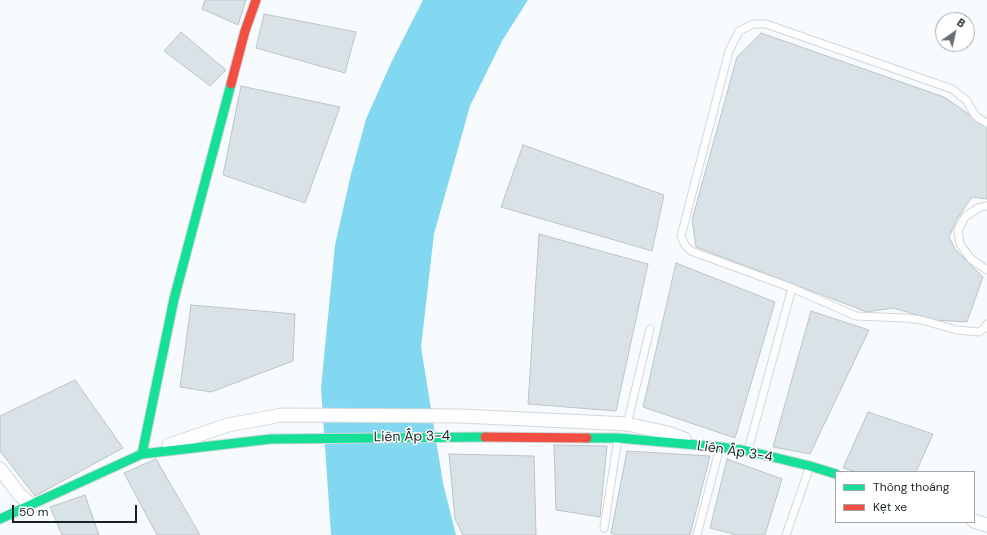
<!DOCTYPE html>
<meta charset="utf-8">
<style>
body{margin:0}
#map{position:relative;width:987px;height:535px;overflow:hidden;background:#f8fbfd;font-family:"DM Sans",sans-serif}
canvas{display:block}
.legend{position:absolute;left:835px;top:471px;width:140px;height:52px;box-sizing:border-box;background:#fff;border:1px solid #a3a7a9;margin:0;padding:5px 7px;list-style:none;font-size:12px;color:#182327}
.legend li{display:flex;align-items:center;gap:8px;height:20px}
.legend b{width:20px;border:1px solid #a3a7a9}
.north{position:absolute;left:935px;top:12px;width:40px;height:40px;box-sizing:border-box;background:#fff;border:1px solid #a3a7a9;border-radius:50%;rotate:34deg;font-size:11px;font-weight:700;line-height:16px;text-align:center;color:#182327}
.north::after{content:'';display:block;margin:auto;width:14px;height:18px;background:#666f72;clip-path:polygon(50% 0,100% 100%,50% 72%,0 100%)}
.scale{position:absolute;left:12px;top:505px;width:125px;height:18px;box-sizing:border-box;border:2px solid #182327;border-top:0;padding-left:5px;font-size:12px;line-height:14px;white-space:nowrap;color:#182327;-webkit-text-stroke:3px #fff;paint-order:stroke}
</style>
<div id="map">
<canvas width="987" height="535"></canvas>
<ul class="legend">
<li><b style="height:5px;background:#16e098"></b>Thông thoáng</li>
<li><b style="height:5px;background:#f24e42"></b>Kẹt xe</li>
</ul>
<div class="north">B</div>
<div class="scale">50 m</div>
</div>
<script>
const g = document.querySelector('canvas').getContext('2d');
g.lineJoin = 'round';
function paint(path, color) { g.fillStyle = color; g.fill(path, 'evenodd'); }
const poly = rows => new Path2D(rows.map(r => 'M' + r).join(''));
function stroke(path, color, width, dash) { g.strokeStyle = color; g.lineWidth = width; g.lineCap = dash ? 'butt' : 'round'; g.setLineDash(dash || []); g.stroke(path); }
function drawText(font, color, halo, rows, align = 'center') {
  g.font = font + ' "DM Sans",sans-serif'; g.lineWidth = 3; g.setLineDash([]); g.textBaseline = 'middle'; g.strokeStyle = halo; g.fillStyle = color; for (const [text, x, y, turn = 0] of rows) {
    g.save(); g.translate(x, y); g.rotate((+turn || 0) * Math.PI / 180); g.textAlign = isNaN(turn) ? turn : align; if (halo) g.strokeText(text, 0, 0); g.fillText(text, 0, 0); g.restore();
  }
}
paint(poly([
 [423,0,528,0,502,41,470,106,434,234,421,347,443,483,456,535,331,535,321,388,335,245,351,174,366,119,391,63]
]), '#82d7f1');
const building = poly([
 [205,0,246,0,238,25,202,9,205,0],
 [264,14,356,32,345,73,256,48,264,14],
 [181,32,226,70,210,86,164,51,181,32],
 [761,33,944,97,987,127,987,199,972,197,957,219,949,237,955,249,983,277,967,322,935,320,893,308,867,312,696,247,692,220,737,57,761,33],
 [241,86,340,107,305,203,223,175,241,86],
 [523,145,664,195,652,251,501,207,523,145],
 [539,234,648,264,616,411,528,404,539,234],
 [676,263,775,302,735,438,643,407,676,263],
 [191,305,295,314,293,361,211,392,180,387,191,305],
 [811,311,869,330,810,454,773,447,811,311],
 [75,380,123,448,35,496,0,451,0,416,75,380],
 [868,412,933,434,916,472,857,472,843,468,868,412],
 [554,445,607,446,600,517,556,510,554,445],
 [627,451,710,456,690,535,616,535,611,533,627,451],
 [449,454,534,456,536,535,463,535,455,519,449,454],
 [156,459,200,535,157,535,124,473,156,459],
 [727,459,782,479,765,535,737,535,710,528,727,459],
 [85,495,99,535,62,535,50,507,85,495]
]);
paint(building, '#d9e3e7');
stroke(building, '#bdc3c7', 1);
const lane = poly([
 [987,123,980,119,975,115,966,100,952,89,766,24,753,24,739,31,729,51,681,236,685,245,691,251,792,288,856,316,905,318,921,320,957,330,979,332,985,328,987,324],
 [987,206,978,208,965,217,958,230,960,244,971,259,987,270],
 [627,424,650,329],
 [748,450,792,288],
 [604,528,618,438],
 [697,535,720,447],
 [786,535,810,466]
]);
const street = poly([
 [169,445,228,425,282,415,461,416,588,422,627,424,668,433,684,439],
 [0,469,19,494,30,504],
 [974,521,987,525]
]);
const fast = poly([
 [587,438,618,438,720,447,748,451,810,466,836,474],
 [142,454,174,299,231,84],
 [0,519,142,454,271,439,485,437]
]);
const jam = poly([
 [231,84,245,31,256,0],
 [485,437,587,438]
]);
stroke(lane, '#d0d7da', 9);
stroke(street, '#d0d7da', 15);
stroke(fast, '#d0d7da', 11);
stroke(jam, '#d0d7da', 11);
stroke(lane, '#fefeff', 7);
stroke(street, '#fefeff', 13);
stroke(fast, '#16e098', 9);
stroke(jam, '#f24e42', 9);
drawText('14px', '#182327', '#fff', [
 ["Liên Ấp 3-4",412,437,-1],
 ["Liên Ấp 3-4",735,452,9]
]);
</script>
